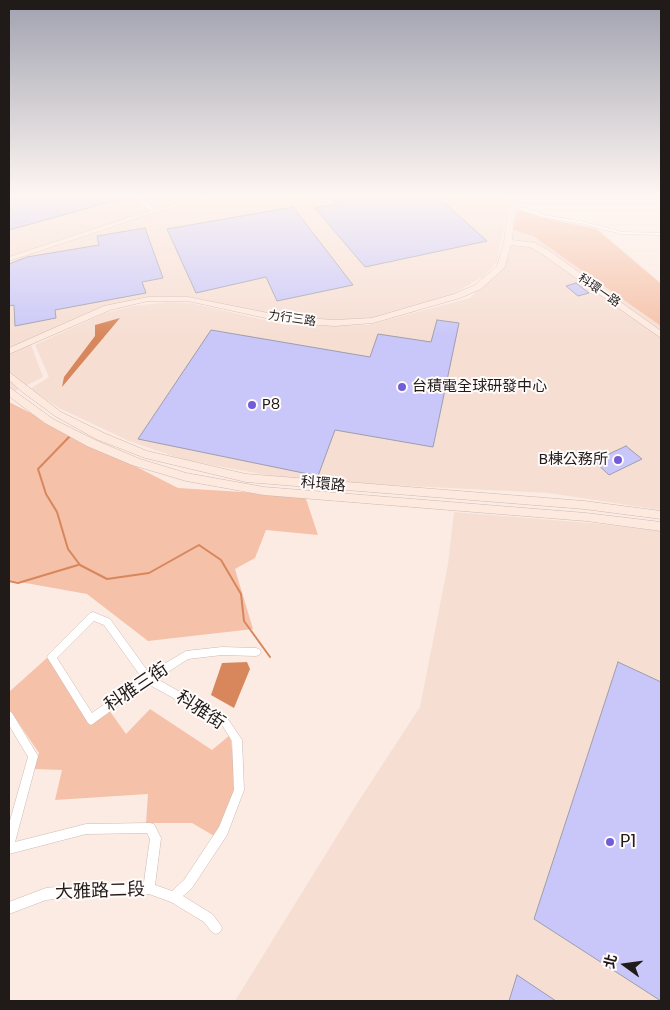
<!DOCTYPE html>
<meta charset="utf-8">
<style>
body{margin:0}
#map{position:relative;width:670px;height:1010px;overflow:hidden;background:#fcebe3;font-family:Poppins,"Noto Sans TC",sans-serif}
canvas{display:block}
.frame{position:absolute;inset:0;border:10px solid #201b18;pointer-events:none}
.north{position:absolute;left:600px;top:940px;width:50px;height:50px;-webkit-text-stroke:4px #fffbfa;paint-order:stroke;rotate:284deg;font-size:14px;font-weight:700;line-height:20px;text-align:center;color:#201b18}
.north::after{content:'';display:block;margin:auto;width:18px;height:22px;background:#201b18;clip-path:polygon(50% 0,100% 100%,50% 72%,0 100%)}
</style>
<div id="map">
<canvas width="670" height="1010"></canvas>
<div class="frame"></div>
<div class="north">北</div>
</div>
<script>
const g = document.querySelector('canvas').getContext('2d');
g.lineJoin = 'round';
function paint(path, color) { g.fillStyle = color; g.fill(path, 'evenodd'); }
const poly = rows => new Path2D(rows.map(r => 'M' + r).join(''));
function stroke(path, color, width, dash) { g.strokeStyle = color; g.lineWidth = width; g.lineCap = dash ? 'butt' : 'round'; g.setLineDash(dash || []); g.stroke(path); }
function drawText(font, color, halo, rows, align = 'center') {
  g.font = font + ' Poppins,"Noto Sans TC",sans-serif'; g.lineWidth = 4; g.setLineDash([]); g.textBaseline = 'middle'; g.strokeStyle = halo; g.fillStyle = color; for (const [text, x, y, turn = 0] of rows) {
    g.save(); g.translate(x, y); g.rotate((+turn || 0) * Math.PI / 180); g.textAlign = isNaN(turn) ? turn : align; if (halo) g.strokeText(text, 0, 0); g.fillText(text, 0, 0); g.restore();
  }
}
paint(poly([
 [9,196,510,196,497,262,483,277,433,305,411,313,364,324,325,325,287,323,193,301,168,300,142,302,110,310,31,345,43,377,9,394],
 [516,208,551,219,597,228,661,283,661,510,548,493,370,484,272,476,185,460,129,441,59,408,30,389,49,377,35,345,105,313,133,306,168,302,191,303,286,325,324,326,368,325,470,298,509,256],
 [454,512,601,524,661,531,661,1001,235,1001,358,802,420,707,448,564]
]), '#f6ded3');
paint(poly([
 [518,210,547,219,596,229,661,284,661,326,533,236,513,230],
 [9,402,178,488,305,496,318,535,266,530,255,558,235,569,253,629,148,641,87,594,9,580],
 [48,657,90,725,109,710,126,734,150,709,212,750,230,735,237,787,216,837,192,823,146,823,148,794,55,800,62,770,34,769,39,753,9,709,9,692]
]), '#f5c1a8');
paint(poly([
 [120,318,62,387,64,377,95,336,95,325],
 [247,662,250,669,234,708,211,695,222,663]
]), '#d8865c');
stroke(poly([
 [71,435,38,469,46,494,57,512,68,549,80,565,107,579,149,573,199,545,221,560,241,594,244,621,270,657],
 [9,581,18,583,78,565]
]), '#d8865c', 2);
const building = poly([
 [9,196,123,196,124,198,9,230,9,196],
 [328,196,437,196,487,241,365,267,315,208,337,204,328,196],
 [293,207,353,285,277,301,266,277,196,293,167,229,293,207],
 [145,228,163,278,142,282,146,293,55,310,56,318,15,326,14,305,9,306,9,264,27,257,99,245,97,236,145,228],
 [576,283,589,293,578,296,566,286,576,283],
 [437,320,459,323,433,447,335,430,318,476,138,439,211,330,370,357,378,334,431,342,437,320],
 [626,446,642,459,609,475,594,461,626,446],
 [618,662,661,682,661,1001,534,919,618,662],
 [517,975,556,1001,509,1001,517,975]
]);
paint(building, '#c9c7f9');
stroke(building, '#9e9eac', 1);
const street = poly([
 [133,196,138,196,156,211,152,212,133,196],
 [510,204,549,216,580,221,622,232,661,233,661,235,622,234,580,223,546,218,510,206,510,204],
 [93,612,110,619,149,673,186,651,222,647,256,648,259,649,261,652,259,655,256,656,222,655,188,659,157,679,228,719,242,740,244,790,227,835,192,888,183,896,212,914,220,924,222,928,220,932,216,934,212,932,204,922,171,902,149,894,84,896,46,900,9,914,9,902,46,888,84,884,144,882,150,839,147,833,86,834,9,854,9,824,28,757,9,725,9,711,12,713,38,756,15,842,86,824,150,823,154,824,161,838,155,885,172,891,184,880,219,827,234,790,232,741,222,725,148,684,94,723,91,725,88,723,47,657,49,654,90,613,93,612],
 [94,621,104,625,142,678,92,713,57,658,94,621]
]);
const secondary = poly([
 [206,196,219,196,156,212,9,261,9,257,152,210,206,196],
 [513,196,519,196,515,205,512,240,535,243,548,250,661,331,661,338,542,254,530,247,511,245,505,267,481,289,460,298,373,323,335,326,288,323,188,301,148,301,110,310,9,354,9,348,104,306,148,297,188,297,288,317,335,320,372,318,454,294,475,285,497,266,504,242,509,205,513,196],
 [9,372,61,412,104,433,147,451,246,474,584,501,661,511,661,519,584,509,246,482,145,458,96,439,55,416,21,391,9,380,9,372],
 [9,387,53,419,95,440,140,459,186,473,264,487,586,513,661,522,661,531,586,521,264,495,186,481,132,465,87,446,45,423,11,398,9,396,9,387]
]);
stroke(street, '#cabab3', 1);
stroke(secondary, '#cabab3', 1);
paint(street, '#fff');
paint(secondary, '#fee9df');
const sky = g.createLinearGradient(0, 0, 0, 337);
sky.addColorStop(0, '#a1a2b0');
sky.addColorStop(0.58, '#fef6f2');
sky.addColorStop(1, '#fef6f200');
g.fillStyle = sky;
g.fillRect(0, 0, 670, 337);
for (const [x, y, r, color] of [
 [402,387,5,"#725dd8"],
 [252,405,5,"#725dd8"],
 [618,460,5,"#725dd8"],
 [610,842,5,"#725dd8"]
]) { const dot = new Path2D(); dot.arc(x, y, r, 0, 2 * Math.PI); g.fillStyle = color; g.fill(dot); stroke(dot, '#fffbfa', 2); }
drawText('12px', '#201b18', '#fffbfa', [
 ["科環一路",599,291,35],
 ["力行三路",292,319,8]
]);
drawText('15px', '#201b18', '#fffbfa', [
 ["台積電全球研發中心",412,387],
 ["P8",262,405],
 ["B棟公務所",608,460,"right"]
], 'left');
drawText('15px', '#201b18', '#fffbfa', [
 ["科環路",323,485,5]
]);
drawText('18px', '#201b18', '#fffbfa', [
 ["科雅三街",137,688,-34],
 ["科雅街",200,711,33],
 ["大雅路二段",100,892,-2]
]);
drawText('18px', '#201b18', '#fffbfa', [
 ["P1",620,842]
], 'left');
</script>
